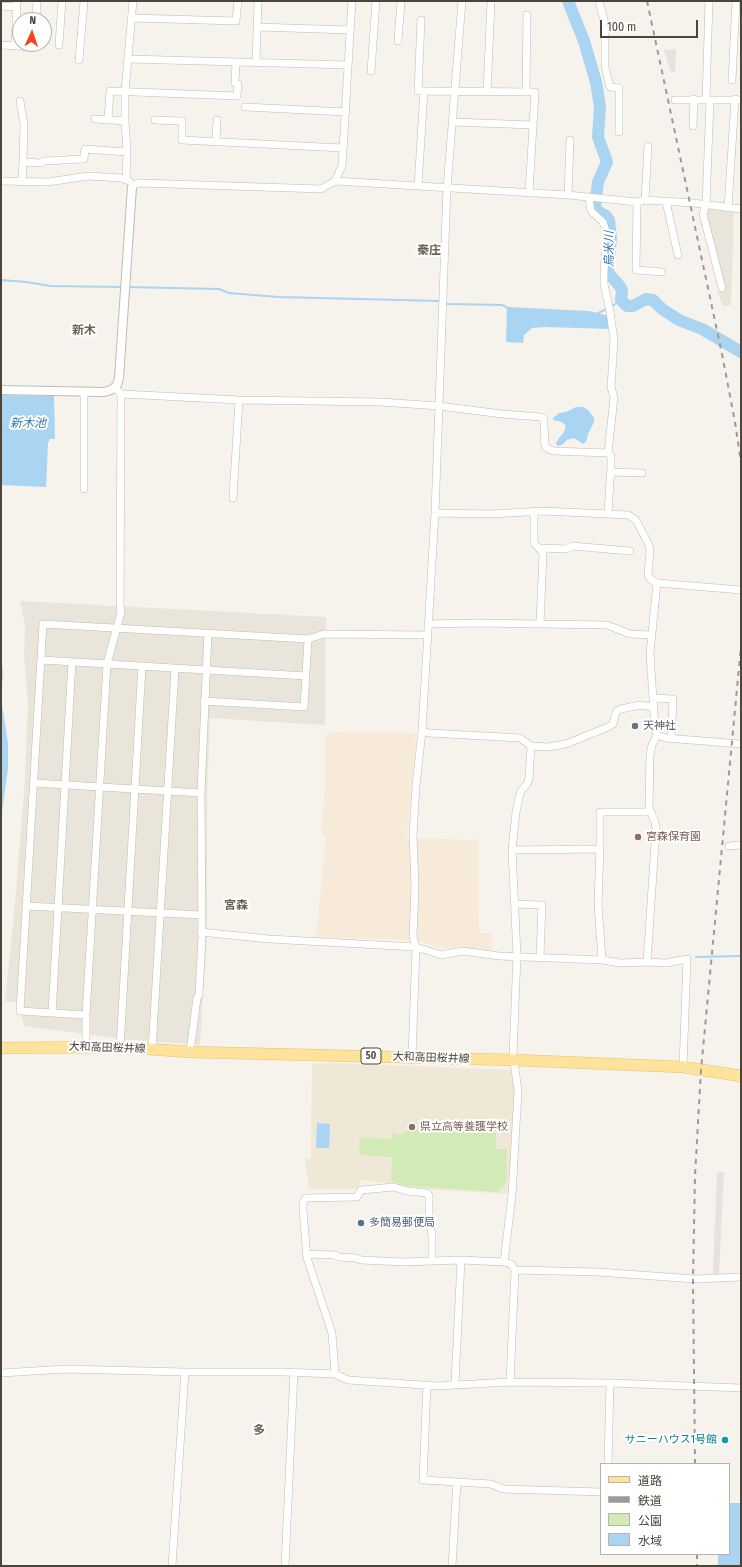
<!DOCTYPE html>
<meta charset="utf-8">
<style>
body{margin:0}
#map{position:relative;width:742px;height:1567px;overflow:hidden;background:#f6f3ec;font-family:"Fira Sans Condensed","Noto Sans JP",sans-serif}
canvas{display:block}
.frame{position:absolute;inset:0;border:2px solid #4b4439;pointer-events:none}
.legend{position:absolute;left:600px;top:1463px;width:130px;height:92px;box-sizing:border-box;background:#fff;border:1px solid #b7b4b0;margin:0;padding:5px 7px;list-style:none;font-size:12px;color:#4b4439}
.legend li{display:flex;align-items:center;gap:8px;height:20px}
.legend b{width:20px;border:1px solid #b7b4b0}
.north{position:absolute;left:12px;top:12px;width:40px;height:40px;box-sizing:border-box;background:#fff;border:1px solid #b7b4b0;border-radius:50%;rotate:3deg;font-size:11px;font-weight:700;line-height:16px;text-align:center;color:#4b4439}
.north::after{content:'';display:block;margin:auto;width:14px;height:18px;background:#fc3f1d;clip-path:polygon(50% 0,100% 100%,50% 72%,0 100%)}
.scale{position:absolute;left:600px;top:20px;width:98px;height:18px;box-sizing:border-box;border:2px solid #4b4439;border-top:0;padding-left:5px;font-size:12px;line-height:14px;white-space:nowrap;color:#4b4439;-webkit-text-stroke:3px #fff;paint-order:stroke}
</style>
<div id="map">
<canvas width="742" height="1567"></canvas>
<div class="frame"></div>
<ul class="legend">
<li><b style="height:5px;background:#ffe39c"></b>道路</li>
<li><b style="height:5px;background:#9a9a9a"></b>鉄道</li>
<li><b style="height:11px;background:#d2eab5"></b>公園</li>
<li><b style="height:11px;background:#a9d4f2"></b>水域</li>
</ul>
<div class="north">N</div>
<div class="scale">100 m</div>
</div>
<script>
const g = document.querySelector('canvas').getContext('2d');
g.lineJoin = 'round';
function paint(path, color) { g.fillStyle = color; g.fill(path, 'evenodd'); }
const poly = rows => new Path2D(rows.map(r => 'M' + r).join(''));
function stroke(path, color, width, dash) { g.strokeStyle = color; g.lineWidth = width; g.lineCap = dash ? 'butt' : 'round'; g.setLineDash(dash || []); g.stroke(path); }
function drawText(font, color, halo, rows, align = 'center') {
  g.font = font + ' "Fira Sans Condensed","Noto Sans JP",sans-serif'; g.lineWidth = 4; g.setLineDash([]); g.textBaseline = 'middle'; g.strokeStyle = halo; g.fillStyle = color; for (const [text, x, y, turn = 0] of rows) {
    g.save(); g.translate(x, y); g.rotate((+turn || 0) * Math.PI / 180); g.textAlign = isNaN(turn) ? turn : align; if (halo) g.strokeText(text, 0, 0); g.fillText(text, 0, 0); g.restore();
  }
}
paint(poly([
 [710,208,734,210,731,305,723,306,718,292,726,290,718,269,707,213],
 [20,601,326,617,325,725,210,718,207,792,207,934,200,1045,121,1039,24,1026,18,1002,5,1001,15,903,25,781,28,701,24,656,25,625]
]), '#eae5da');
paint(poly([
 [329,732,415,733,416,736,407,839,427,838,471,840,478,839,479,933,491,933,492,951,458,947,440,949,425,942,407,940,316,937,326,838,321,834,326,773,326,734]
]), '#f7ead8');
paint(poly([
 [717,1172,724,1172,719,1275,713,1274]
]), '#e6e2dd');
paint(poly([
 [335,1063,512,1070,514,1089,514,1113,508,1194,425,1189,360,1180,358,1189,309,1189,305,1159,311,1158,312,1064]
]), '#efe8d6');
paint(poly([
 [411,1129,496,1133,496,1149,507,1149,506,1182,498,1192,406,1186,391,1180,392,1157,359,1155,360,1138,392,1139,393,1131,398,1135,403,1134]
]), '#d2eab5');
paint(poly([
 [676,49,675,72,670,71,664,50]
]), '#e5e3e0');
paint(poly([
 [507,307,589,311,609,316,611,329,545,327,532,328,524,335,523,343,506,342],
 [1,395,54,396,55,439,50,439,48,443,46,487,1,485],
 [576,407,583,407,588,410,594,418,594,422,588,434,586,442,583,444,574,438,567,440,562,445,557,446,556,443,557,441,564,432,566,426,562,422,553,420,553,418,559,413,566,412],
 [1,654,3,674,1,698,8,743,8,769,1,819],
 [317,1123,330,1124,329,1148,316,1148],
 [729,1503,741,1503,741,1566,718,1566,718,1554,729,1554]
]), '#a9d4f2');
stroke(poly([
 [1,280,26,282,51,286,122,287],
 [126,287,219,289,229,293,278,297,441,301],
 [445,303,448,304,502,305,508,308],
 [611,307,621,300],
 [596,314,607,309],
 [696,957,741,956]
]), '#a9d4f2', 2);
stroke(poly([
 [568,1,584,41,596,82,600,107,598,137,607,162,598,182,595,205,597,211,606,216,609,220,611,238,608,269,609,274,619,285,622,290,621,300,627,306,633,306,646,299,653,300,662,309,679,320,702,329,741,352]
]), '#a9d4f2', 12);
const minor = poly([
 [599,1,605,24,605,67,610,87,619,88,619,132],
 [1,6,17,7],
 [132,18,236,21,238,1],
 [36,20,37,1],
 [421,20,418,91,424,91],
 [257,27,350,30],
 [398,41,401,1],
 [1,45,34,47,34,44],
 [59,45,62,1],
 [15,46,17,1],
 [128,59,348,65],
 [79,60,84,1],
 [256,63,258,1],
 [371,71,376,1],
 [732,80,736,1],
 [487,91,491,3],
 [526,92,527,15],
 [675,100,741,100],
 [706,100,709,1],
 [710,100,706,205,703,214,722,288],
 [20,101,24,124,23,162],
 [245,107,346,112],
 [95,119,125,121],
 [108,120,110,91,237,96,238,84,235,83,236,62],
 [155,120,182,121,182,140,343,148],
 [452,122,533,125],
 [693,126,694,99],
 [216,142,217,120],
 [126,179,127,152,125,121,125,91,133,1],
 [1,181,48,182,88,176,121,178,129,181],
 [335,181,342,166,352,1],
 [22,182,23,162,41,163,44,161,84,159,85,149,127,152],
 [418,186,424,91,535,92,529,193],
 [132,187,135,184,140,183,321,189,335,181,568,195,637,202,645,200,693,203,741,209],
 [568,195,570,140],
 [589,198,591,211,603,222,607,234,604,272,604,284,610,312,614,340,611,387,614,397,608,453],
 [645,200,648,146],
 [637,202,636,270,662,272],
 [666,202,678,255],
 [728,208,735,99],
 [118,391,121,394,239,400,380,402,439,406,502,414,541,417,544,419,544,424,545,446,548,449,554,451,608,453,611,456,611,466,608,513],
 [84,392,84,489],
 [611,472,642,473],
 [233,498,239,400],
 [534,511,534,543,543,553,540,624],
 [435,513,490,514,544,511,628,515,636,520,649,545,650,551,648,575,651,580,657,583,741,590],
 [541,548,566,549,572,546,630,551],
 [657,583,650,653,655,730,657,735,666,738,741,744],
 [428,624,476,623,607,625,630,634,651,635],
 [41,660,306,676],
 [653,698,673,699,671,739],
 [204,701,304,707,308,639],
 [422,731,429,733,520,738,531,746,548,747,566,744,608,727,613,724,616,712,621,709,640,705,653,707],
 [34,783,201,793],
 [729,846,741,845],
 [600,849,600,812,650,812],
 [512,850,600,849,598,904,602,960],
 [515,904,542,905,540,957],
 [26,906,201,915],
 [201,932,269,939,416,947,441,955,463,951,499,956,602,960,620,963,647,962,666,963,687,959,683,1067],
 [647,962,656,829,655,822,649,808,650,755,652,745,657,735],
 [52,1013,72,662],
 [86,1015,20,1011,43,624,308,639,324,634,428,635],
 [86,1046,86,1015,107,664,121,612,120,605,121,394],
 [120,1047,142,666],
 [152,1050,175,669],
 [190,1052,197,998,199,995,202,937,201,793,208,633],
 [412,1057,416,947,413,937,415,887,413,835,416,786,422,731,435,513,447,188,462,1],
 [307,1254,335,1255,338,1257,356,1258,361,1260,404,1262,461,1260,504,1262,511,1264,515,1270,510,1382],
 [504,1262,512,1195,518,1091,513,1054,517,956,512,850,516,812,519,798,521,791,527,784,529,778,531,746],
 [515,1270,598,1272,695,1279,741,1277],
 [1,1373,66,1369,185,1372,283,1372,335,1374,348,1380,438,1386,510,1382,610,1383,741,1388],
 [335,1374,332,1333,307,1258,303,1210,303,1203,306,1198,357,1197,361,1190,394,1187,407,1191,427,1193,429,1196,429,1222,432,1234,432,1260],
 [455,1384,461,1260],
 [427,1385,423,1480,491,1484,503,1489,601,1492],
 [608,1464,610,1383],
 [172,1566,185,1372],
 [285,1566,294,1372],
 [452,1566,457,1482]
]);
const tertiary = poly([
 [1,390,104,392,111,390,117,385,119,378,132,187]
]);
const primary = poly([
 [1,1048,120,1047,190,1052,515,1060,683,1067,741,1076]
]);
stroke(minor, '#c2bbae', 8);
stroke(tertiary, '#c2bbae', 10);
stroke(primary, '#e6c16a', 12);
stroke(minor, '#fff', 7);
stroke(tertiary, '#fff', 8);
stroke(primary, '#ffe39c', 11);
stroke(poly([
 [647,1,722,354,735,422,741,463],
 [695,1464,693,1279,695,1176,701,1070,741,646],
 [697,1554,697,1566]
]), '#9a9a9a', 2, [5, 5]);
for (const [x, y, r, color] of [
 [635,726,4,"#6b7280"],
 [638,837,4,"#8d6e63"],
 [412,1127,4,"#8d6e63"],
 [361,1223,4,"#5c6f8a"],
 [725,1440,4,"#0f9aa8"]
]) { const dot = new Path2D(); dot.arc(x, y, r, 0, 2 * Math.PI); g.fillStyle = color; g.fill(dot); stroke(dot, '#fff', 1.5); }
for (const [x, y, w] of [
 [371,1056,20]
]) { const box = new Path2D(); box.roundRect(x - w / 2, y - 8, w, 16, 3); g.fillStyle = '#fff'; g.fill(box); stroke(box, '#4b4439', 1); }
drawText('bold 10px', '#4b4439', null, [
 ["50",371,1056]
]);
drawText('11px', '#5b616d', '#fff', [
 ["天神社",643,726]
], 'left');
drawText('11px', '#785e54', '#fff', [
 ["宮森保育園",646,837],
 ["県立高等養護学校",420,1127]
], 'left');
drawText('11px', '#4b4439', '#fff', [
 ["大和高田桜井線",107,1048,2],
 ["大和高田桜井線",431,1058,2]
]);
drawText('11px', '#4e5e75', '#fff', [
 ["多簡易郵便局",369,1223]
], 'left');
drawText('11px', '#0d838f', '#fff', [
 ["サニーハウス1号館",717,1440]
], 'right');
drawText('italic 12px', '#2e7ab2', '#fff', [
 ["烏米川",610,249,-90],
 ["新木池",28,424]
]);
drawText('bold 12px', '#6e6250', '#fff', [
 ["秦庄",429,251],
 ["新木",84,331],
 ["宮森",236,906],
 ["多",259,1431]
]);
</script>
